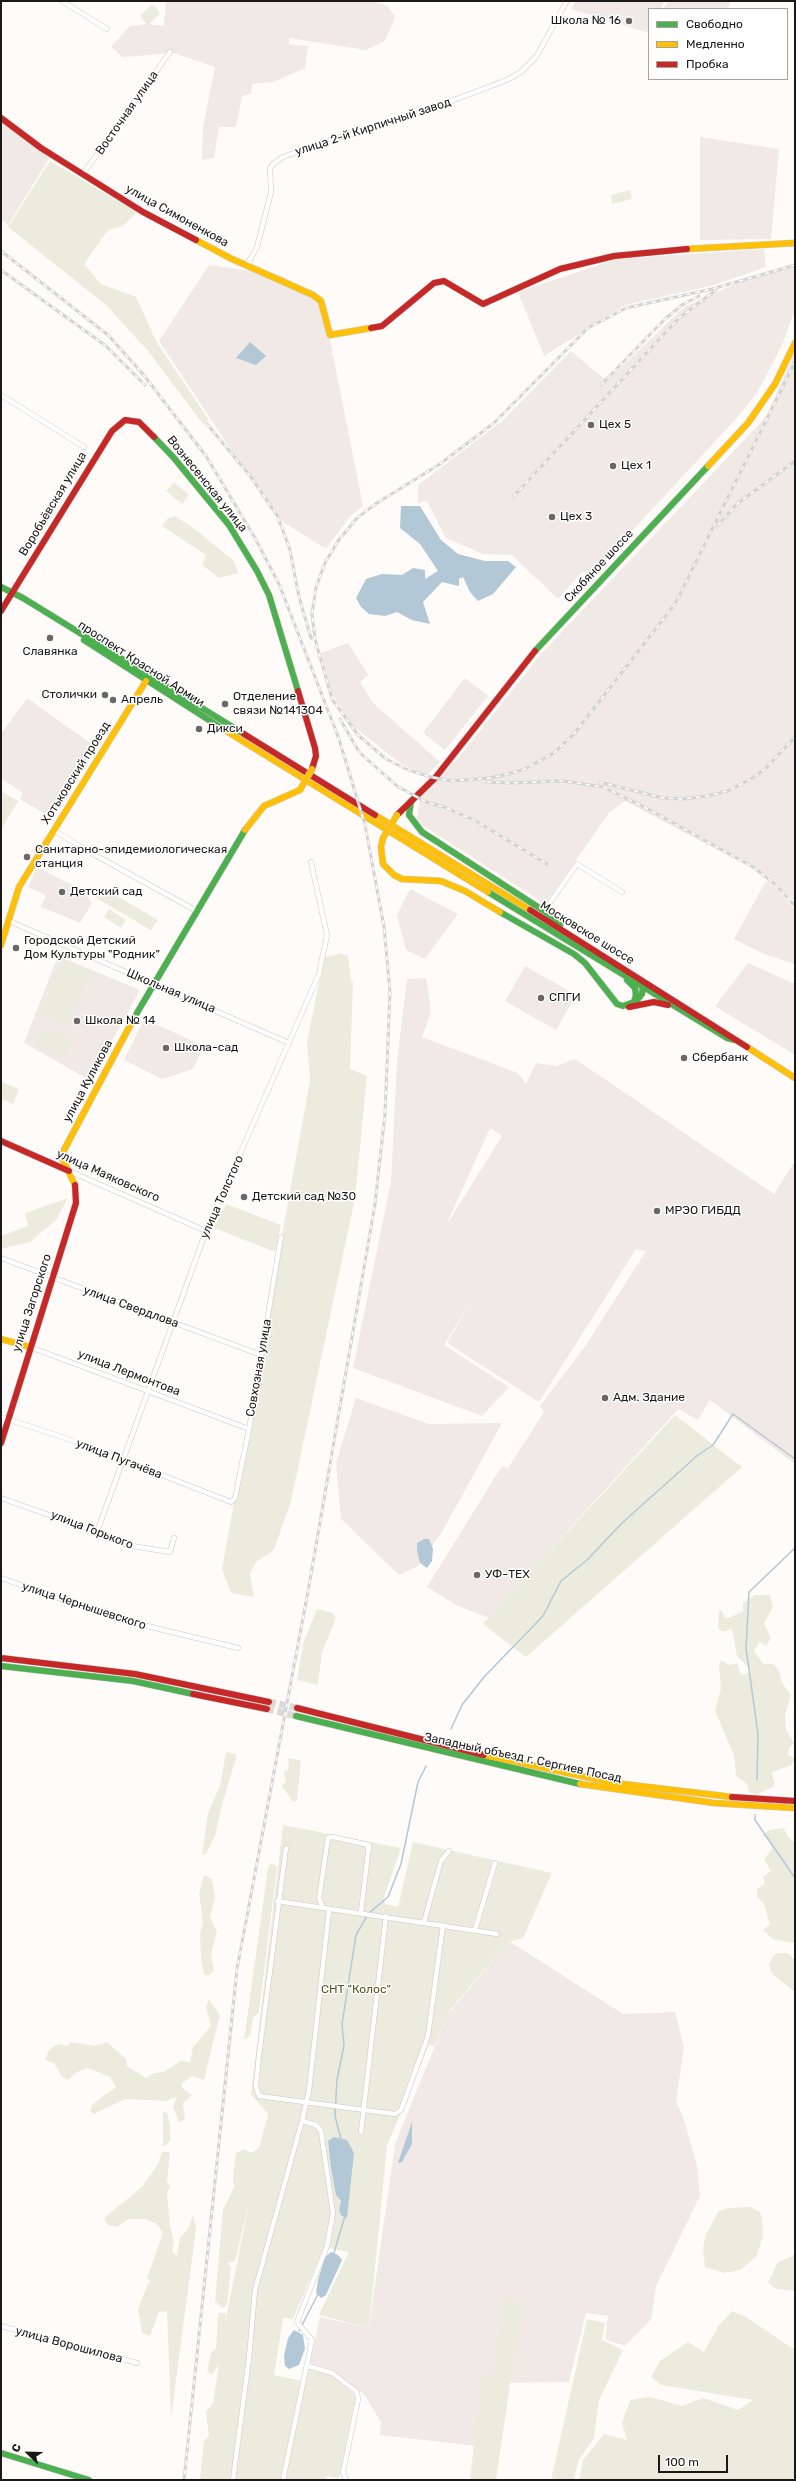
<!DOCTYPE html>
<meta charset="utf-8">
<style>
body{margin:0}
#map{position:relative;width:796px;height:2481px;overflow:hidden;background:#fefbf9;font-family:Rubik,sans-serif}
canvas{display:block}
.frame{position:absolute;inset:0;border:2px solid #1b1817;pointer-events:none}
.legend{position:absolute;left:648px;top:8px;width:140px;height:72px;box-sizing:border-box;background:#fff;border:1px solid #a4a3a2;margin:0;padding:5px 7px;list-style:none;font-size:12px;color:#1b1817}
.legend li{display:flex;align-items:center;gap:8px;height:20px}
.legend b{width:20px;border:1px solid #a4a3a2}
.north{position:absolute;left:8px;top:2433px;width:40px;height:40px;-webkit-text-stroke:3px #fff;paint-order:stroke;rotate:293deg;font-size:11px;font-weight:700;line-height:16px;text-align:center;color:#1b1817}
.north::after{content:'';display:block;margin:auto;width:14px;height:18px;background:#1b1817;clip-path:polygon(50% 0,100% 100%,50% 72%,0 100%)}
.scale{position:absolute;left:658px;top:2455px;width:70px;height:18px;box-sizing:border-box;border:2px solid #1b1817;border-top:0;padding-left:5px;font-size:12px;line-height:14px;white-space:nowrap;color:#1b1817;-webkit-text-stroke:3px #fff;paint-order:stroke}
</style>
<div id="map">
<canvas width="796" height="2481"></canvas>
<div class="frame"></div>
<ul class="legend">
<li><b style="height:5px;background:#4caf50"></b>Свободно</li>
<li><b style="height:5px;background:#ffc107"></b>Медленно</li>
<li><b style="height:5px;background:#c62828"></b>Пробка</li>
</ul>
<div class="north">С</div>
<div class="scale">100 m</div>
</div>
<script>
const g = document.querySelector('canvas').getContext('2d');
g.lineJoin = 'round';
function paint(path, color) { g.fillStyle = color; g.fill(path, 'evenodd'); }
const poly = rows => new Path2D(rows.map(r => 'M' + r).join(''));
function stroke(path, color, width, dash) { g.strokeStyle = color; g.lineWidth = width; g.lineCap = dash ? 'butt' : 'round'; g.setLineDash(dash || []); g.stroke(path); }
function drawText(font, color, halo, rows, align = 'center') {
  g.font = font + ' Rubik,sans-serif'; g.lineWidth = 3; g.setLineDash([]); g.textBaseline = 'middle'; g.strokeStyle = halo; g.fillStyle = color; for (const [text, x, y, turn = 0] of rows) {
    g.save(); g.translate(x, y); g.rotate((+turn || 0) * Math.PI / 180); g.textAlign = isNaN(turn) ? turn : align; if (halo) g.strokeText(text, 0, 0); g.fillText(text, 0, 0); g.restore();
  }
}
paint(poly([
 [166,1,372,1,388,6,395,17,385,41,366,50,289,38,289,44,308,46,305,68,273,82,252,84,251,94,242,96,236,127,219,127,214,158,202,160,203,127,215,67,174,53,123,57,111,47,130,26,146,24,164,26],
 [576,1,664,1,661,9,649,9,649,33,571,9],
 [668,1,731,1,728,9,664,9],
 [1,118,50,157,8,225,1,219],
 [700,137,779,149,771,239,700,240],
 [764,249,766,267,714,285,625,305,544,356,518,292,617,259],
 [795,264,795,310,782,345,758,391,735,420,592,574,582,572,558,599,512,555,483,554,446,538,427,501,418,503,418,485,502,421,571,351,607,381,684,307,747,279],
 [209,265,281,275,322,300,363,506,350,516,326,549,283,522,265,501,159,341],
 [795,352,795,902,768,875,765,878,752,868,625,801,609,813,545,904,424,826,417,820,420,797,460,756,542,653,766,417],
 [348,643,368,675,360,682,373,703,440,762,426,776,400,763,353,726,331,692,321,653],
 [465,678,488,696,445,750,423,733],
 [27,698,96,747,53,818,20,799,23,793,1,778,1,734],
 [37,867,82,890,92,903,80,923,41,907,46,895,28,887],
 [766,881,774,886,795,910,795,964,764,954,734,939],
 [410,889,458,914,425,959,406,950,397,915],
 [58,956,140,990,90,1080,24,1043],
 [748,963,795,984,795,1055,715,1006],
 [525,966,576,995,556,1030,505,1001],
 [426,978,431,1012,422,1037,518,1073,526,1084,536,1063,556,1066,575,1059,774,1194,795,1161,795,1464,710,1400,698,1420,678,1409,489,1618,458,1606,427,1587,502,1466,508,1468,544,1412,540,1406,586,1345,646,1251,636,1249,539,1402,447,1343,476,1293,444,1345,509,1387,482,1416,353,1368,391,1181,397,1062,407,979],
 [490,1128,502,1136,449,1221,448,1221],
 [144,1019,204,1046,193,1069,162,1079,124,1060],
 [356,1398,429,1424,502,1423,442,1532,418,1566,399,1575,341,1519,336,1463],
 [509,1941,623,2014,675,2012,684,2047,676,2101,684,2120,697,2166,700,2196,656,2286,651,2319,625,2346,605,2339,608,2316,586,2313,569,2382,482,2383,476,2446,380,2435,381,2422,364,2394,333,2370,310,2363,320,2317,369,2328,395,2144,448,2014]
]), '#f0e9e5');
paint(poly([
 [152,5,155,6,160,14,149,24,146,24,140,15],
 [50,161,137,212,123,226,108,230,84,264,101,284,136,297,157,343,209,420,203,424,148,351,106,305,8,227],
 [630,190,632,199,612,204,611,195],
 [174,482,189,495,182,504,166,491],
 [175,516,192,527,234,561,238,573,219,578,202,565,206,555,162,526,167,519],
 [1,791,18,801,1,830],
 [101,887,158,920,151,930,96,898],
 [109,909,126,920,121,928,104,917],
 [340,953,348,956,351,981,353,982,350,1069,367,1076,355,1198,291,1501,274,1550,256,1562,250,1574,254,1597,231,1593,222,1569,310,1080,307,1042,324,958],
 [64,960,89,971,66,1025,41,1014],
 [47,1027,61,1035,51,1052,37,1044],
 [61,1037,71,1042,61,1059,52,1053],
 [1,1082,19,1089,13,1104,1,1099],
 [68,1198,56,1220,30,1242,1,1249,1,1236,28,1226,25,1213],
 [226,1204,281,1225,275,1252,214,1228],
 [675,1415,742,1467,526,1657,483,1624],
 [755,1595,770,1595,773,1607,764,1623,771,1638,766,1646,760,1641,754,1651,763,1664,773,1664,779,1670,782,1683,791,1695,785,1715,786,1730,794,1743,789,1748,788,1755,794,1758,792,1765,772,1772,775,1786,756,1795,749,1792,747,1784,736,1776,734,1755,715,1711,721,1688,719,1667,721,1660,729,1665,737,1663,741,1675,748,1673,749,1668,737,1656,732,1629,722,1632,718,1628,719,1611,722,1611,725,1618,729,1618,743,1611,743,1603],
 [317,1609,333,1613,336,1618,322,1652,318,1685,297,1680,303,1644],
 [226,1752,236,1754,236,1758,222,1805,215,1836,206,1854,202,1855,208,1813,220,1786],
 [288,1758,301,1760,297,1800,293,1802,282,1786,286,1781,284,1771,289,1769],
 [283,1825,401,1848,384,1897,385,1904,398,1907,413,1842,552,1873,523,1938,508,1942,450,2010,434,2046,429,2045,387,2146,369,2328,319,2315,349,2252,324,2247,293,2319,283,2318,274,2375,306,2382,309,2369,327,2373,333,2376,356,2396,339,2478,327,2476,326,2480,200,2480,204,2441,209,2436,206,2412,213,2403,219,2364,212,2375,207,2372,211,2353,216,2349,218,2313,226,2313,225,2323,249,2203,235,2261,227,2263,231,2267,227,2305,222,2308,215,2301,223,2210,234,2187,233,2177,236,2153,244,2149,251,2153,259,2148,268,2114,251,2094],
 [784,1828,788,1837,795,1842,795,1942,791,1943,773,1939,763,1930,770,1924,764,1904,757,1896,757,1889,765,1884,763,1877,771,1871,764,1859,772,1849,771,1842,762,1835,770,1830],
 [271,1863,277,1867,259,2012,253,2018,250,2036,244,2040,268,1868],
 [204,1875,212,1879,215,1898,210,1917,217,1932,211,1955,214,1971,208,1976,204,1974,201,1959,200,1933,203,1923,199,1893],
 [778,1953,788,1953,795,1960,795,1992,772,1974,769,1965,773,1956],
 [209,2000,220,2015,204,2080,192,2076,181,2084,184,2090,192,2095,183,2104,185,2119,179,2122,173,2107,177,2096,167,2101,125,2099,94,2114,90,2111,93,2104,116,2087,110,2077,88,2068,77,2072,68,2080,62,2077,54,2063,45,2060,49,2050,58,2044,68,2046,70,2042,95,2046,107,2042,126,2059,127,2066,146,2078,154,2073,164,2072,181,2061,190,2062,193,2047,211,2026,206,2006],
 [163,2112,167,2113,170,2125,170,2141,165,2146,163,2146],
 [162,2152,170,2152,167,2181,170,2187,167,2193,170,2227,174,2240,172,2252,177,2256,180,2238,188,2229,193,2215,196,2229,171,2418,167,2311,159,2312,150,2336,142,2333,138,2309,148,2284,151,2282,147,2278,163,2233,157,2224,145,2219,129,2219,117,2227,108,2225,104,2218,142,2187,158,2164],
 [750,2207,760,2212,762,2218,763,2236,756,2257,740,2270,724,2273,705,2267,703,2248,706,2234,718,2212,728,2208],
 [795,2250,795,2291,776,2289,768,2283,778,2262,793,2256],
 [508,2299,522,2303,496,2480,470,2480,482,2377,494,2371,498,2356,504,2302],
 [732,2311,746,2317,795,2350,795,2480,579,2480,583,2460,604,2434,627,2440,622,2423,630,2400,650,2397,682,2406,703,2398,738,2410,753,2400,661,2385,651,2377,660,2361,688,2342,704,2352,719,2325],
 [587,2319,605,2323,602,2340,623,2350,599,2400,594,2438,578,2461,574,2480,551,2480]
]), '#ececde');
paint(poly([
 [250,342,266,356,256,365,236,358],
 [401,506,420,506,441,540,458,554,485,561,508,561,516,567,493,594,478,601,470,592,463,577,459,579,459,586,442,582,423,602,430,624,412,620,397,612,385,616,369,614,361,607,356,598,366,579,382,574,402,575,413,568,425,570,425,579,438,571,420,544,400,528],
 [424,1539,429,1539,433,1549,432,1561,427,1568,420,1563,417,1550,417,1543],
 [412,2122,412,2144,402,2162,398,2163],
 [334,2137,347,2140,354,2153,347,2218,342,2216,339,2211,341,2201,336,2195,331,2168,328,2141],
 [331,2252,338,2255,342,2260,326,2295,321,2298,316,2293,318,2280,325,2257],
 [294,2330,303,2335,305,2349,299,2365,289,2369,285,2366,284,2356,288,2338]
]), '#b2c8d7');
stroke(poly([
 [451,1729,462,1705,484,1677,543,1616,561,1581,587,1560,622,1523,698,1455,713,1445,733,1414,795,1459],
 [757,1780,758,1734,746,1648,749,1592,795,1548],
 [755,1815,755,1820,795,1878],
 [369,1913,388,1897,401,1864,418,1782,426,1766],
 [341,2139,335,2116,337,2080,344,2045,342,2024,356,1935,367,1916],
 [334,2253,345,2216],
 [299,2331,318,2294]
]), '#b2c8d7', 1.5);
stroke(poly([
 [269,1702,297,1708],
 [267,1709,296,1716]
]), '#dcd9d7', 7, [7, 3.5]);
const street = poly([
 [62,1,107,29],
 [83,174,170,52],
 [247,265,257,247,266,212,271,192,270,168,273,164,283,157,324,142,414,115,507,80,521,72,536,57,567,1],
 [1,395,84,447],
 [53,830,95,855,195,910],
 [544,911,577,864,622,892],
 [9,921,289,1043],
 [69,1171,206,1231],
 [1,1258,261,1355],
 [30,1347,249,1429],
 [1,1417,77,1442,231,1502,235,1498,249,1429,281,1237],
 [1,1498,97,1532,126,1545,170,1552,174,1538],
 [97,1532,206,1231,319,974,327,935,311,862],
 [1,1578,118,1619,238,1648],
 [286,1848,259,2055,256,2086,259,2096,395,2114,401,2110,428,2036,443,1925],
 [277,1901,497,1934],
 [323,1907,319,1899,328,1838,333,1837,369,1845,361,1912],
 [424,1922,441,1861,449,1851],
 [475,1930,495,1863],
 [361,2132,386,1916],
 [1,2326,137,2363],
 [308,2366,332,2373,357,2392,358,2400,343,2472,346,2480],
 [233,2480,249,2358,255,2290,302,2121,309,2091,329,1910],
 [283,2480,312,2340,297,2322,327,2246,333,2213,321,2131,316,2125,302,2121]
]);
const fast = poly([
 [154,437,174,458,229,525,257,571,269,595,298,691],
 [1,587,23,598,244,734],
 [84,640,223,729],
 [535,651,708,466],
 [411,801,409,815,422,832,544,911,560,925],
 [488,892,727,1038,735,1040],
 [500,912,574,954,585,963,617,1004,623,1006,634,1002,636,995,635,988,627,980],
 [634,1004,642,994,643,984],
 [134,1018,245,830],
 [1,1666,133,1681,193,1694],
 [296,1716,580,1784],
 [1,2453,89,2480]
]);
const slow = poly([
 [196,240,230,258,313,295,321,301,330,335,371,328],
 [687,249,795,243],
 [708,466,748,423,775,384,795,343],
 [223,729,488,892],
 [375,815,530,910],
 [245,830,264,806,300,790],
 [383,838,381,847,383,864,394,875,402,879,441,881,465,891,500,912],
 [1,945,19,887,146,681],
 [747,1047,795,1078],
 [75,1185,62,1158,64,1150,134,1018],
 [1,1339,30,1347],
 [484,1755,614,1783,732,1797],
 [580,1784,714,1803,795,1808]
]);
const jam = poly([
 [1,118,41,148,143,212,196,240],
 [371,328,382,326,434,283,444,281,483,304,560,269,614,256,687,249],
 [1,611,112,431,125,420,139,422,154,437],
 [298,691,315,748,316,756,312,769],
 [244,734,375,815],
 [397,815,435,778,535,651],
 [530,910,747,1047],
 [629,1007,654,1002,668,1005],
 [1,1141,69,1171],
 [1,1443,76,1203,75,1185],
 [1,1658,135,1674,269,1702],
 [193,1694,267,1709],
 [297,1708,484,1755],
 [732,1797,795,1801]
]);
stroke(street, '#cbc8c7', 5.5);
stroke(fast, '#cbc8c7', 7);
stroke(slow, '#cbc8c7', 7);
stroke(jam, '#cbc8c7', 7);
stroke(street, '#fffefe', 4.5);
stroke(fast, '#4caf50', 6);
stroke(slow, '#ffc107', 6);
stroke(jam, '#c62828', 6);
const rail = poly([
 [1,251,108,335,142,373,206,456,255,538,279,584,339,739,365,825,384,927,390,992,385,1114,375,1204,309,1586,237,1969,184,2480],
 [795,265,712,289,626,308,588,328,494,423,440,464,377,503,357,518,338,541,325,563,316,587,312,614,315,639,332,699,358,735,386,759,408,770,431,777,451,781,490,778,508,774,525,769,554,753,574,734,675,604,795,362],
 [1,270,106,346,145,385],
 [601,385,665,319,682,305,699,296],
 [207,424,251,477,278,517,290,550,299,597,311,638],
 [513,497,679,318,716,290],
 [718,525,737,504,795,461],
 [340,719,359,752,397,786,426,802,444,807,476,821,547,864],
 [487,782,510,783,563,781,603,787,650,810,753,867,776,885,795,906],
 [599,782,663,798,684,799,707,796,728,791,751,779,765,769,795,737]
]);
stroke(rail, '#d4d3d3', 3);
stroke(rail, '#fff', 1.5, [4.5]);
const slowBridge = poly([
 [300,790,312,769],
 [383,838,397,815]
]);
stroke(slowBridge, '#cbc8c7', 7, []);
stroke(slowBridge, '#ffc107', 6);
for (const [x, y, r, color] of [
 [629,21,4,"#6a6766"],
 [591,425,4,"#6a6766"],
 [613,466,4,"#6a6766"],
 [552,517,4,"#6a6766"],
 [50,638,4,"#6a6766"],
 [105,695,4,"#6a6766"],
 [113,700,4,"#6a6766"],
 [225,704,4,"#6a6766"],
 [199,729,4,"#6a6766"],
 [27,857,4,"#6a6766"],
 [62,892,4,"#6a6766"],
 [16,948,4,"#6a6766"],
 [541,998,4,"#6a6766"],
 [77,1021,4,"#6a6766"],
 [166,1048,4,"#6a6766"],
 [684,1058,4,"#6a6766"],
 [244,1197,4,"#6a6766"],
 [657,1211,4,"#6a6766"],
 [605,1398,4,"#6a6766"],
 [477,1575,4,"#6a6766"]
]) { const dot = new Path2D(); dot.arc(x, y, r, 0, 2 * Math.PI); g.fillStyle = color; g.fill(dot); stroke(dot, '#fff', 1.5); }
drawText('12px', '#1b1817', '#fff', [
 ["Школа № 16",621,21,"right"],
 ["Цех 5",599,425],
 ["Цех 1",621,466],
 ["Цех 3",560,517],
 ["Славянка",50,652,"center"],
 ["Столички",97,695,"right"],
 ["Отделение",233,697],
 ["связи №141304",233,711],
 ["Апрель",121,700],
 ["Дикси",207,729],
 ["Санитарно-эпидемиологическая",35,850],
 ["станция",35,864],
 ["Детский сад",70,892],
 ["Городской Детский",24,941],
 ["Дом Культуры \"Родник\"",24,955],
 ["СПГИ",549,998],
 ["Школа № 14",85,1021],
 ["Школа-сад",174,1048],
 ["Сбербанк",692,1058],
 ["Детский сад №30",252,1197],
 ["МРЭО ГИБДД",665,1211],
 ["Адм. Здание",613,1398],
 ["УФ-ТЕХ",485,1575]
], 'left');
drawText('12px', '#1b1817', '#fff', [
 ["Восточная улица",127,113,-55],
 ["улица 2-й Кирпичный завод",373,127,-18],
 ["улица Симоненкова",177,216,29],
 ["Вознесенская улица",207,484,51],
 ["Воробьёвская улица",53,504,-59],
 ["Скобяное шоссе",599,566,-47],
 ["проспект Красной Армии",141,664,33],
 ["Хотьковский проезд",76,773,-58],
 ["Московское шоссе",587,933,32],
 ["Школьная улица",171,991,23],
 ["улица Куликова",88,1081,-62],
 ["улица Маяковского",108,1176,24],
 ["улица Толстого",222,1197,-66],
 ["улица Загорского",32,1303,-72],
 ["улица Свердлова",131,1307,20],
 ["Совхозная улица",259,1368,-80],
 ["улица Лермонтова",129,1373,21],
 ["улица Пугачёва",119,1459,21],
 ["улица Горького",92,1530,21],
 ["улица Чернышевского",84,1606,18],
 ["Западный объезд г. Сергиев Посад",523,1758,12],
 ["улица Ворошилова",69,2345,15]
]);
drawText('12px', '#585a20', '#fff', [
 ["СНТ \"Колос\"",356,1990]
]);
</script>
